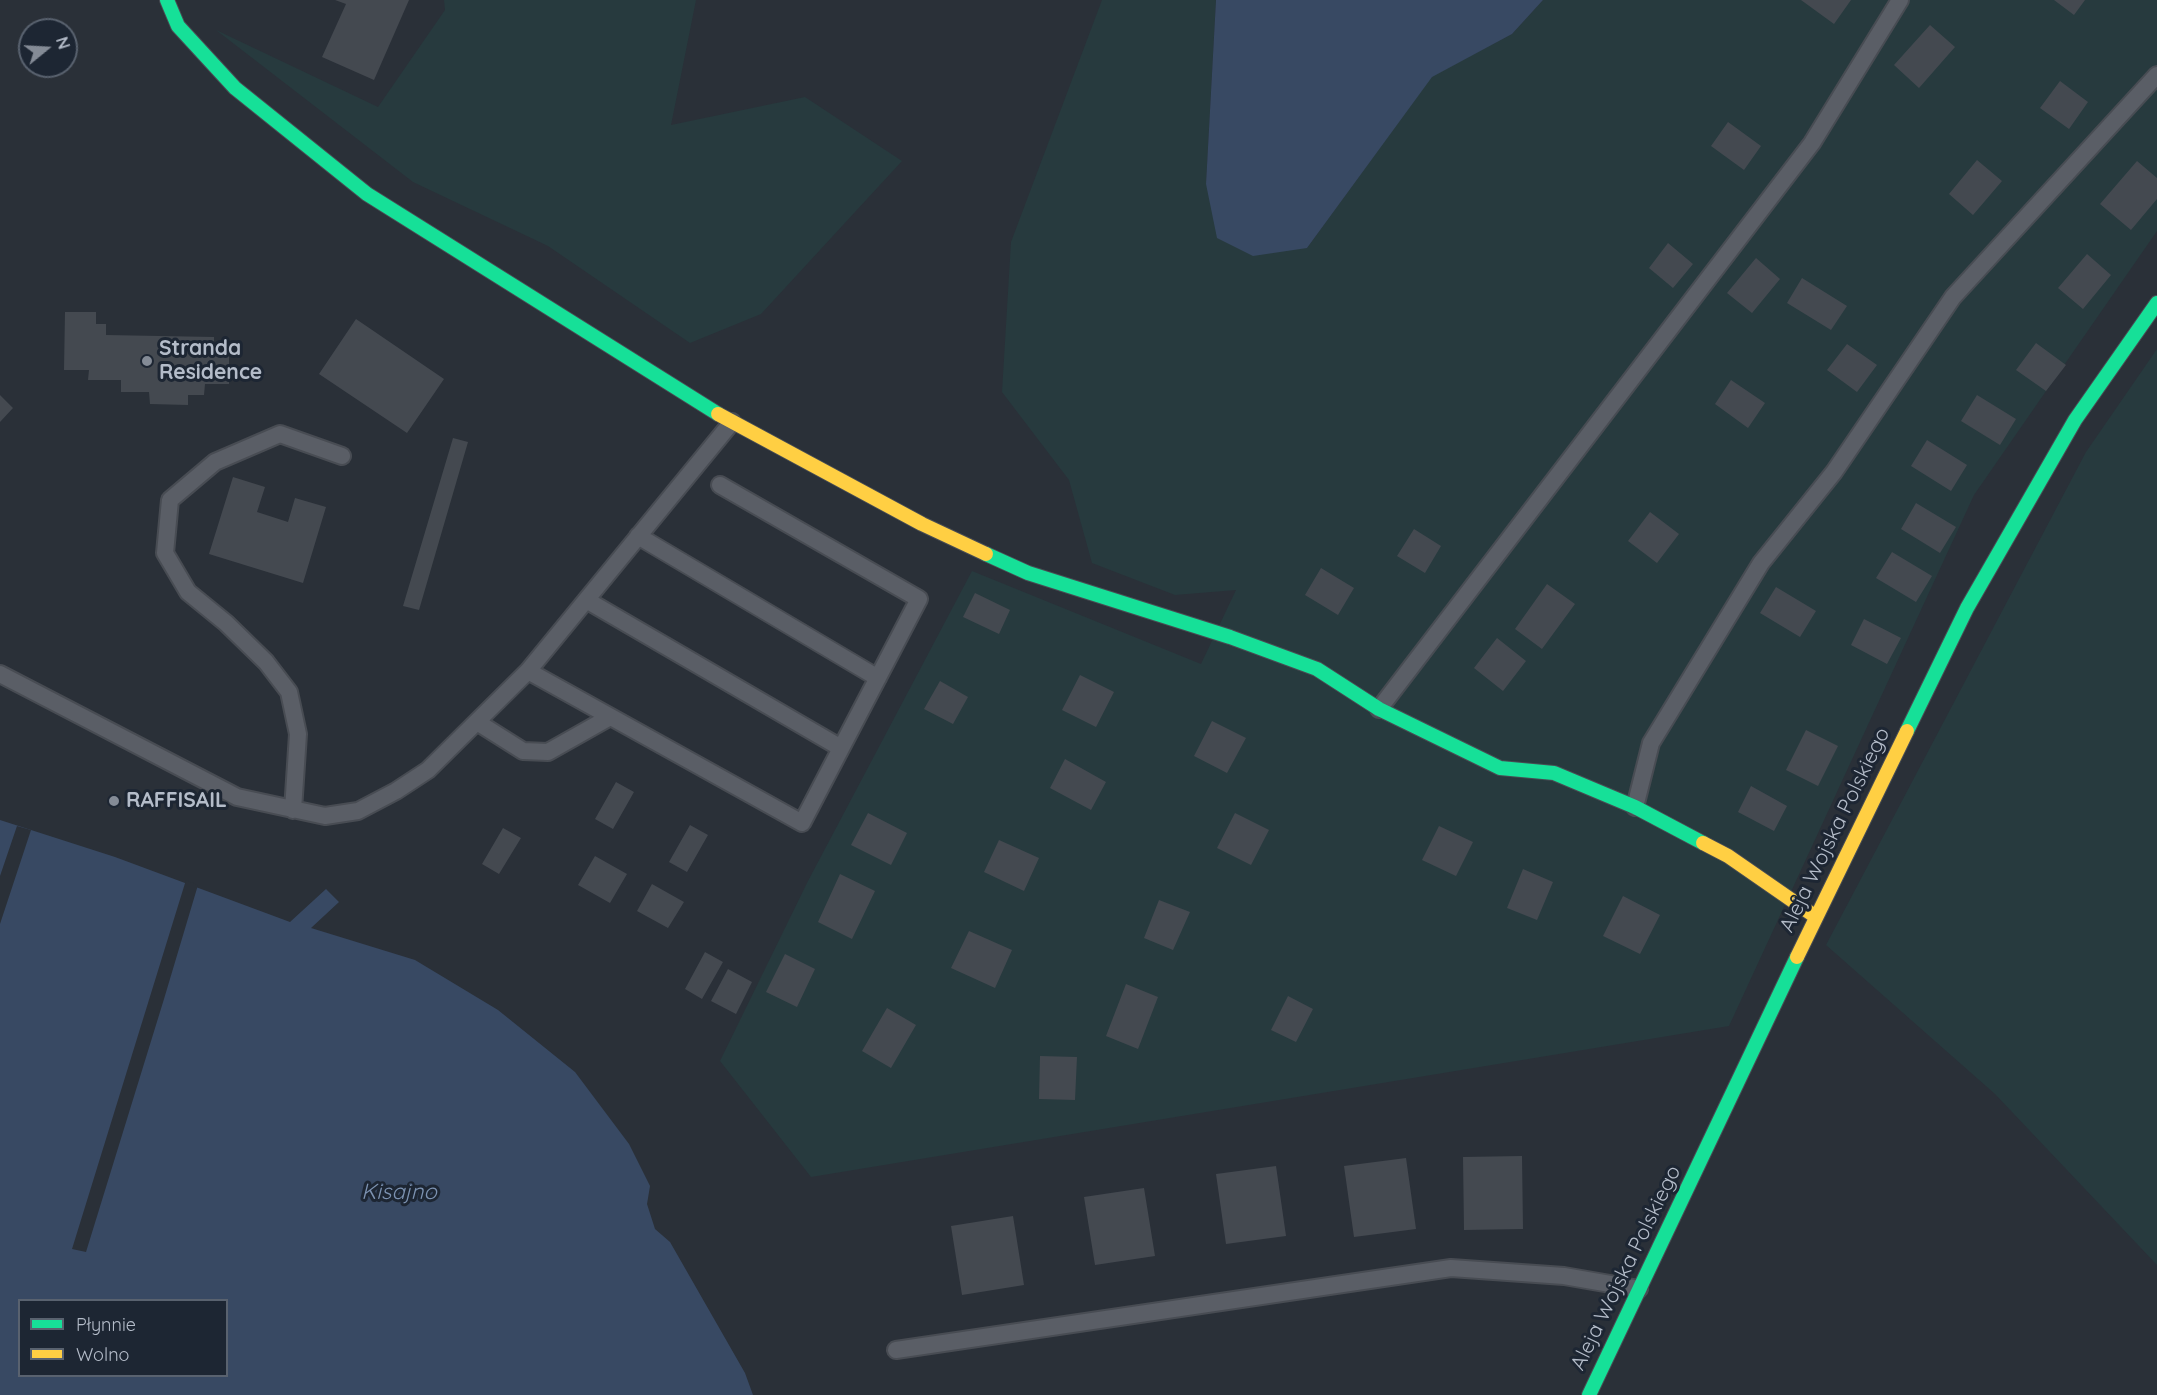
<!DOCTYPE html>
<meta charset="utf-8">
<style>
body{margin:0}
#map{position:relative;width:2157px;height:1395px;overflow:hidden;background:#2a3038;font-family:Quicksand,sans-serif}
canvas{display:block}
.legend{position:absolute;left:18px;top:1299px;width:210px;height:78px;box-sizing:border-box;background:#1d2633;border:2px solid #59626f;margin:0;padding:8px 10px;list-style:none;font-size:18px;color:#b4bcc9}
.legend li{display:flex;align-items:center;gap:12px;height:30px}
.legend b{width:30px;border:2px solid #59626f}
.north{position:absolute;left:18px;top:18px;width:60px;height:60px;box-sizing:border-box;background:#1d2633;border:2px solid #59626f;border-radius:50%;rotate:72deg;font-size:16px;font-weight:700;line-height:24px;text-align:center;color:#b4bcc9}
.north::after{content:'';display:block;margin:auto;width:21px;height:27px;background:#848b96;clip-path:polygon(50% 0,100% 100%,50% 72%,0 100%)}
</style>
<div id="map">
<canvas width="2157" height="1395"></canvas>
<ul class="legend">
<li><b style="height:8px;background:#16e098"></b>Płynnie</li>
<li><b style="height:8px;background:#ffcf43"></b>Wolno</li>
</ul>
<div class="north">N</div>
</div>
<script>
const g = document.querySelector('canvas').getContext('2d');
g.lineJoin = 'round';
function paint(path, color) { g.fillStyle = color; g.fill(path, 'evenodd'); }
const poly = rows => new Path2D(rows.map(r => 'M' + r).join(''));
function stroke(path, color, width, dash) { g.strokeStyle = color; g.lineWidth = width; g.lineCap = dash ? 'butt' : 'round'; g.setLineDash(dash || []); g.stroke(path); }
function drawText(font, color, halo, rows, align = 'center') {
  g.font = font + ' Quicksand,sans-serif'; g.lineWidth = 6; g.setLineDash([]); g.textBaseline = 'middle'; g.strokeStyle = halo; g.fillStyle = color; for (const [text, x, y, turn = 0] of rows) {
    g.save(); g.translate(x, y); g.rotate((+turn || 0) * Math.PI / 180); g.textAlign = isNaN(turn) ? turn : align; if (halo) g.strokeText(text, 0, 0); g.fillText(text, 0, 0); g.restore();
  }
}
paint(poly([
 [444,0,696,0,671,125,805,97,902,161,761,314,690,343,548,246,413,182,216,30,378,107,445,10],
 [1102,0,1216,0,1206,184,1307,248,1432,76,1512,34,1543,0,2157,0,2157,231,1974,495,1729,1026,811,1177,720,1061,808,881,972,571,1201,664,1236,590,1175,595,1092,563,1069,480,1002,392,1011,242],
 [2157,349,2157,1265,1995,1094,1826,945,2086,452]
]), '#273a3e');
paint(poly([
 [1216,0,1543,0,1512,34,1432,77,1307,248,1253,256,1217,238,1206,184],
 [0,820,115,857,290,922,326,889,339,902,311,928,415,960,498,1010,575,1072,629,1144,650,1186,647,1204,655,1229,670,1242,745,1373,753,1395,0,1395],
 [20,1300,226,1300,226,1376,20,1376]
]), '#384963');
paint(poly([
 [17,826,31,830,0,924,0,876],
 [186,880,198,885,164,999,86,1252,72,1249]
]), '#2a3038');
paint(poly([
 [335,0,409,0,374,80,322,57,346,4],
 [1801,0,1851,0,1834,24],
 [2054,0,2085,0,2074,15],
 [1930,25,1955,47,1919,88,1894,65],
 [2060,81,2088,102,2069,129,2040,108],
 [1728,122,1761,146,1744,170,1711,146],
 [1977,160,2002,181,1973,215,1949,194],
 [2137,161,2157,178,2157,199,2131,230,2100,204],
 [1668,243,1693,264,1673,288,1649,268],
 [2087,254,2111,275,2083,309,2058,288],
 [1756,258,1780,279,1752,313,1727,293],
 [1802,278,1847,306,1831,330,1787,303],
 [65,312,96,312,96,324,106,324,106,335,214,337,214,353,229,353,229,384,205,384,204,395,188,395,188,405,150,404,149,392,121,392,121,380,88,380,89,370,64,370],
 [356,319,444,379,407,433,319,374],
 [2036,343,2066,365,2046,391,2016,370],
 [1847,344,1877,365,1857,392,1827,370],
 [1731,380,1765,403,1748,428,1715,404],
 [0,395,13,408,0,422],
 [1977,395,2016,419,2000,445,1961,421],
 [453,438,468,442,419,610,403,606],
 [1927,440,1967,465,1951,491,1911,466],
 [233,477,265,487,257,512,288,522,295,498,326,507,303,583,209,554],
 [1916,503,1956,527,1940,553,1901,529],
 [1650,512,1679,534,1657,563,1628,541],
 [1414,529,1441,546,1425,573,1397,556],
 [1892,552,1932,576,1916,602,1876,578],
 [1321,568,1354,588,1338,615,1305,595],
 [1547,584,1575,604,1542,649,1515,629],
 [1776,587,1816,611,1800,637,1760,613],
 [975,593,1010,610,999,634,963,617],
 [1864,619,1901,638,1887,664,1851,645],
 [1497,638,1526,661,1503,691,1474,668],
 [1080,675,1114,692,1096,727,1062,710],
 [940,681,968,697,953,724,924,709],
 [1212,721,1246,738,1227,773,1194,756],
 [1806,730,1838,746,1818,786,1786,770],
 [1065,759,1106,782,1091,810,1050,788],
 [616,782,634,792,613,829,595,819],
 [1751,786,1787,806,1774,831,1738,812],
 [868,813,907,833,891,865,851,845],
 [1235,813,1269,830,1251,865,1217,848],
 [690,825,708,835,687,872,669,862],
 [1439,826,1473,842,1456,876,1422,860],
 [503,828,521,838,499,874,482,864],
 [999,840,1039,858,1024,891,984,872],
 [595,856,627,874,610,903,578,885],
 [1523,869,1553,882,1537,920,1507,908],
 [840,874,875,891,852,939,818,922],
 [652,884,684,902,668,928,637,911],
 [1623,896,1660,915,1640,954,1603,936],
 [1159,900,1190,912,1173,950,1144,938],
 [969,931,1012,950,995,988,951,968],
 [705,952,723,962,702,999,685,989],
 [785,954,815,969,797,1007,766,992],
 [728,969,752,982,736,1014,711,1001],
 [1126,984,1158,997,1138,1049,1106,1036],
 [1288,996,1313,1009,1296,1042,1271,1030],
 [887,1008,916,1025,891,1068,862,1051],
 [1040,1056,1077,1057,1075,1100,1039,1099],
 [1522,1156,1523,1229,1464,1230,1463,1157],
 [1406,1158,1416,1229,1354,1237,1344,1166],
 [1276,1166,1286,1236,1226,1244,1216,1174],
 [1144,1188,1155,1256,1095,1265,1084,1197],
 [1013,1216,1024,1285,962,1295,951,1226]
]), '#444950');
const lane = poly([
 [638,536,878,678],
 [588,601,841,748],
 [528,671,802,823,919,599,720,485],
 [0,674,237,797,325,816,358,811,396,791,428,770,528,671,732,422],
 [1379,709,1812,143,1900,0],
 [477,722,523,751,548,752,610,717],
 [1635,807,1651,743,1761,563,1834,472,1953,297,2157,75],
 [293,810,298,734,289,692,266,662,226,623,188,592,165,553,170,500,215,462,280,434,342,456],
 [896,1350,1451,1268,1564,1276,1639,1289]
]);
const fast = poly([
 [167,0,178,26,235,88,367,194,718,414],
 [986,554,1028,573,1230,637,1317,669,1379,709,1500,768,1554,773,1635,807,1703,843],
 [1907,731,1967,608,2075,420,2157,303],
 [1589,1395,1797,957]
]);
const slow = poly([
 [718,414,922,524,986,554],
 [1703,843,1728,856,1816,917],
 [1797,957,1907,731]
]);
stroke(lane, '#484c53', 20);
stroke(fast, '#484c53', 16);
stroke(slow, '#484c53', 16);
stroke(lane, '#5a5e66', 16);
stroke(fast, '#16e098', 14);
stroke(slow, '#ffcf43', 14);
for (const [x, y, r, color] of [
 [147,361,6,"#848b96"],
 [114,801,6,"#848b96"]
]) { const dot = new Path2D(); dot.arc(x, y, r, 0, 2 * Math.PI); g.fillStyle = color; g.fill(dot); stroke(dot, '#1d2633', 2); }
drawText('bold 21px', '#b4bcc9', '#1d2633', [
 ["Stranda",159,349],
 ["Residence",159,373],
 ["RAFFISAIL",126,801]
], 'left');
drawText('21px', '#b4bcc9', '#1d2633', [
 ["Aleja Wojska Polskiego",1835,830,-64],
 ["Aleja Wojska Polskiego",1626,1268,-64]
]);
drawText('italic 22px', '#7c92b1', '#1d2633', [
 ["Kisajno",399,1192]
]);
</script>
